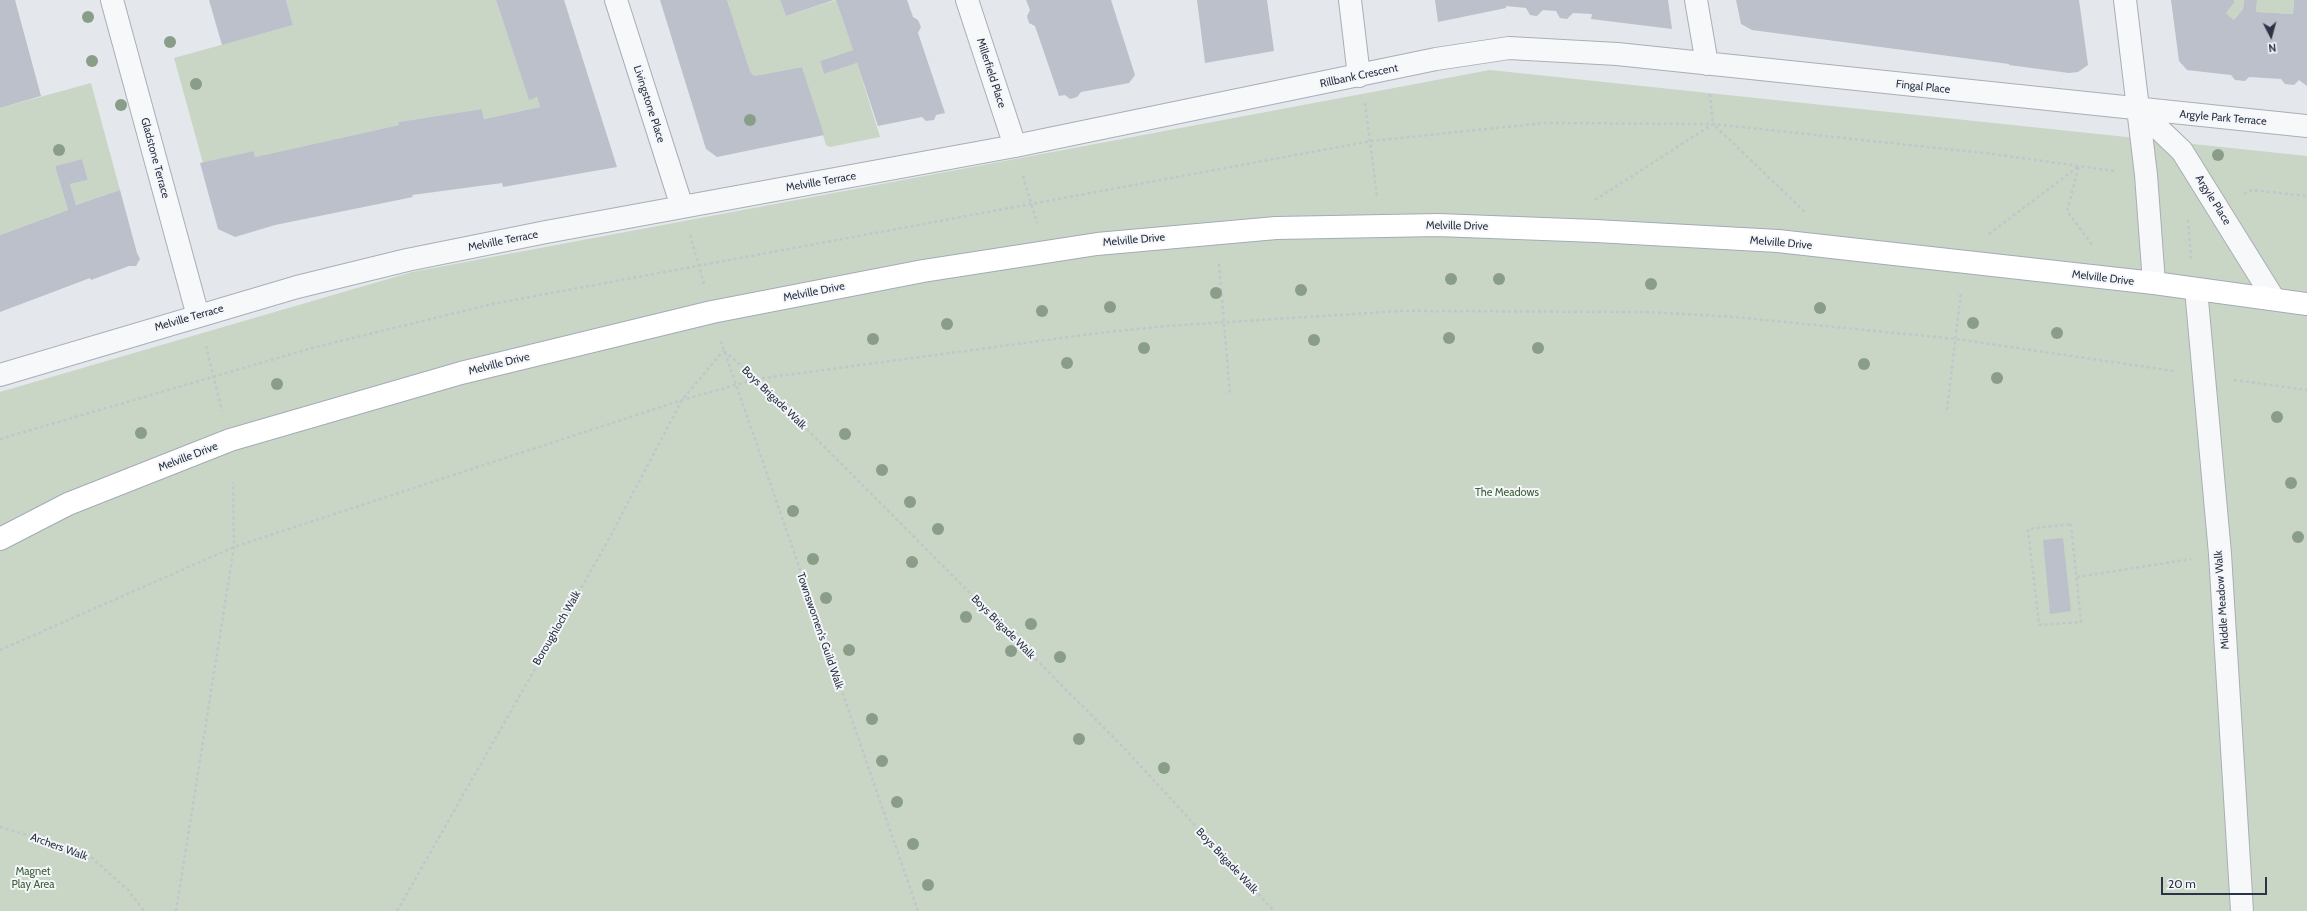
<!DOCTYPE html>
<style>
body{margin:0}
#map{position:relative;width:2307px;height:911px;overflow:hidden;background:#e4e7ec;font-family:Cabin,sans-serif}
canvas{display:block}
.north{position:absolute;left:2251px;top:16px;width:40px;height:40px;-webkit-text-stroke:3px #f4f6f9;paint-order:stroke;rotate:174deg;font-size:11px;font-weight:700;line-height:16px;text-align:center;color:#2b3445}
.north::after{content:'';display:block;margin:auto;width:14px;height:18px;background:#2b3445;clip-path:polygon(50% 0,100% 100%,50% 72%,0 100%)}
.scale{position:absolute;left:2161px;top:877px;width:106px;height:18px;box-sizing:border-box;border:2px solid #2b3445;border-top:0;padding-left:5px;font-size:12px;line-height:14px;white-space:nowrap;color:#2b3445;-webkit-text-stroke:3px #f4f6f9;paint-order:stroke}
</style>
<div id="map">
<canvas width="2307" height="911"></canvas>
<div class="north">N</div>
<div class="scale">20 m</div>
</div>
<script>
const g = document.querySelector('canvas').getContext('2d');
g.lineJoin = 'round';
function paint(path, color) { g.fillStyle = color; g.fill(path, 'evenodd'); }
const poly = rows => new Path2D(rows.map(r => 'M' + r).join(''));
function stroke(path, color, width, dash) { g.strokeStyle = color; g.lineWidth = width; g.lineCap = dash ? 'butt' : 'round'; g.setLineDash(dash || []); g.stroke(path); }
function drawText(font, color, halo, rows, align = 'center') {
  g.font = font + ' Cabin,sans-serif'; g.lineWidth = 4; g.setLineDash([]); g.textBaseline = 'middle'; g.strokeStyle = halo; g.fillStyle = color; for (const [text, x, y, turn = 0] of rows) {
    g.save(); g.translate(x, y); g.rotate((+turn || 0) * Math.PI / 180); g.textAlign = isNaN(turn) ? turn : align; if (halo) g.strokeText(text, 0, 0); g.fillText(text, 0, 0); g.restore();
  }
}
paint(poly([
 [286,0,496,0,529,99,537,97,540,107,484,119,482,109,398,122,399,125,255,157,254,151,203,163,174,58,293,25],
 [727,0,780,0,786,16,836,0,853,50,820,61,824,74,857,63,880,137,830,147,826,145,802,67,754,76,750,71],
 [2234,0,2244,0,2243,9,2234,20,2226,13,2234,3],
 [2257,0,2294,0,2293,14,2256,12],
 [1490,70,2307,156,2307,911,0,911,0,392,412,272],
 [91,83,120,190,76,205,70,184,88,180,82,159,55,166,68,210,0,235,0,108]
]), '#c9d6c5');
paint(poly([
 [0,0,15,0,41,96,0,108],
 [209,0,286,0,293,25,222,45],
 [496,0,564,0,617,167,503,187,502,183,412,195,413,197,275,225,235,237,218,229,200,163,254,151,255,157,399,125,398,122,482,109,484,119,540,107,537,97,529,100],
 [660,0,727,0,750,71,754,76,802,67,824,135,717,157,706,149],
 [780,0,834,0,786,16],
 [836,0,907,0,913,17,918,20,921,27,918,33,945,113,936,115,934,120,926,121,922,117,878,126,857,63,824,74,820,61,853,50],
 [1026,0,1111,0,1135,75,1129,83,1081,92,1077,97,1070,99,1065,95,1059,96,1035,26,1029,23,1027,16,1030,10],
 [1197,0,1267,0,1274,51,1205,63],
 [1435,0,1668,0,1672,29,1591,19,1592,14,1573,13,1567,19,1560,18,1556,11,1543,10,1537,16,1530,15,1526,8,1506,6,1506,8,1438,22],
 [1736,0,2079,0,2088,65,2078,72,2069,73,2009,65,2009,64,1752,30,1741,24],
 [2171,0,2234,0,2234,3,2226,13,2234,20,2243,9,2244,0,2257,0,2256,12,2293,14,2294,0,2307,0,2307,86,2299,80,2294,85,2285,84,2281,79,2249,77,2245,81,2235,80,2231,75,2187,70,2179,61],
 [82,159,88,180,70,184,76,205,120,190,137,253,140,259,136,266,129,266,91,280,90,278,0,312,0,235,68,210,55,166],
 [2063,538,2071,611,2050,614,2043,540]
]), '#bbc0ca');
const minor = poly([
 [112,0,198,316],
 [616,0,682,207],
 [967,0,1015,146],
 [1350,0,1359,76],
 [1696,0,1707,64],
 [2125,0,2146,175,2154,283],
 [2139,110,2182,151,2274,299],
 [2196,289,2220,554,2242,911],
 [0,375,297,287,407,260,546,232,1015,146,1436,59,1509,48,1617,54,2307,126]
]);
const major = poly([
 [0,539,68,504,230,440,461,373,712,312,923,271,1097,244,1276,228,1438,225,1596,231,1778,241,2154,283,2307,304]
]);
stroke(minor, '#a9aeb7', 24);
stroke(major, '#a3abb8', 24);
stroke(poly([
 [1710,94,1713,124],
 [1365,103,1377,196],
 [1023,176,1037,223],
 [2244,194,2252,190,2307,196],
 [1595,200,1713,124,1806,213],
 [2188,220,2191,259],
 [1989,234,2079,166,2067,211,2093,246],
 [690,235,704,284],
 [1219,264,1230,394],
 [721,341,918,911],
 [206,346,222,411],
 [724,351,757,379,1124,748,1274,911],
 [2234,380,2307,390],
 [1947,410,1961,292],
 [0,439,312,348,492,304,1371,141,1544,123,1713,124,1993,154,2115,171],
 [2071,524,2081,622,2039,625,2028,529,2071,524],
 [2077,577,2191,559],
 [0,650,234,547,682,400,757,379,1099,333,1167,326,1400,311,1649,312,1735,317,1956,339,2174,371],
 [0,827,61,845,91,857,129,891,144,911],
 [176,911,234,547,233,482],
 [397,911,605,546,682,400,723,351]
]), '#c2c5cb', 2.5, [3, 3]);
stroke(minor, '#f7f8fa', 22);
stroke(major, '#fff', 22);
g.fillStyle = '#899d89';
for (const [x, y] of [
 [88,17],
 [170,42],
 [92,61],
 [196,84],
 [121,105],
 [750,120],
 [59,150],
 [2218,155],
 [1451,279],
 [1499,279],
 [1651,284],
 [1301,290],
 [1216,293],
 [1110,307],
 [1820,308],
 [1042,311],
 [1973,323],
 [947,324],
 [2057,333],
 [1449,338],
 [873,339],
 [1314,340],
 [1144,348],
 [1538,348],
 [1067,363],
 [1864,364],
 [1997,378],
 [277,384],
 [2277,417],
 [141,433],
 [845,434],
 [882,470],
 [2291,483],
 [910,502],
 [793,511],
 [938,529],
 [2298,537],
 [813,559],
 [912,562],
 [826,598],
 [966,617],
 [1031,624],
 [849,650],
 [1011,651],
 [1060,657],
 [872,719],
 [1079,739],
 [882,761],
 [1164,768],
 [897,802],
 [913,844],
 [928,885]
]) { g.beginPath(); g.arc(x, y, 6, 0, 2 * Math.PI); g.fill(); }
drawText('11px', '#2b3445', '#f4f6f9', [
 ["Millerfield Place",991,73,72],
 ["Rillbank Crescent",1359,76,-12],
 ["Fingal Place",1923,87,6],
 ["Livingstone Place",649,104,72],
 ["Argyle Park Terrace",2223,118,5],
 ["Gladstone Terrace",155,158,75],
 ["Melville Terrace",821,182,-10],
 ["Argyle Place",2213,200,58],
 ["Melville Drive",1457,226,1],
 ["Melville Drive",1134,240,-5],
 ["Melville Terrace",503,241,-11],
 ["Melville Drive",1781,243,5],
 ["Melville Drive",2103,278,7],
 ["Melville Drive",814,292,-11],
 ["Melville Terrace",189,318,-16],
 ["Melville Drive",499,364,-14],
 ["Boys Brigade Walk",774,398,44],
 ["Melville Drive",188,457,-21],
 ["Middle Meadow Walk",2222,600,-94],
 ["Boys Brigade Walk",1003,627,45],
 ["Boroughloch Walk",557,628,-60],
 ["Townswomen's Guild Walk",820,631,71],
 ["Archers Walk",59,847,20],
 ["Boys Brigade Walk",1227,861,47]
]);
drawText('11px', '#3f6138', '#f4f6f9', [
 ["The Meadows",1507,493],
 ["Magnet",33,872],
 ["Play Area",33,885]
]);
</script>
